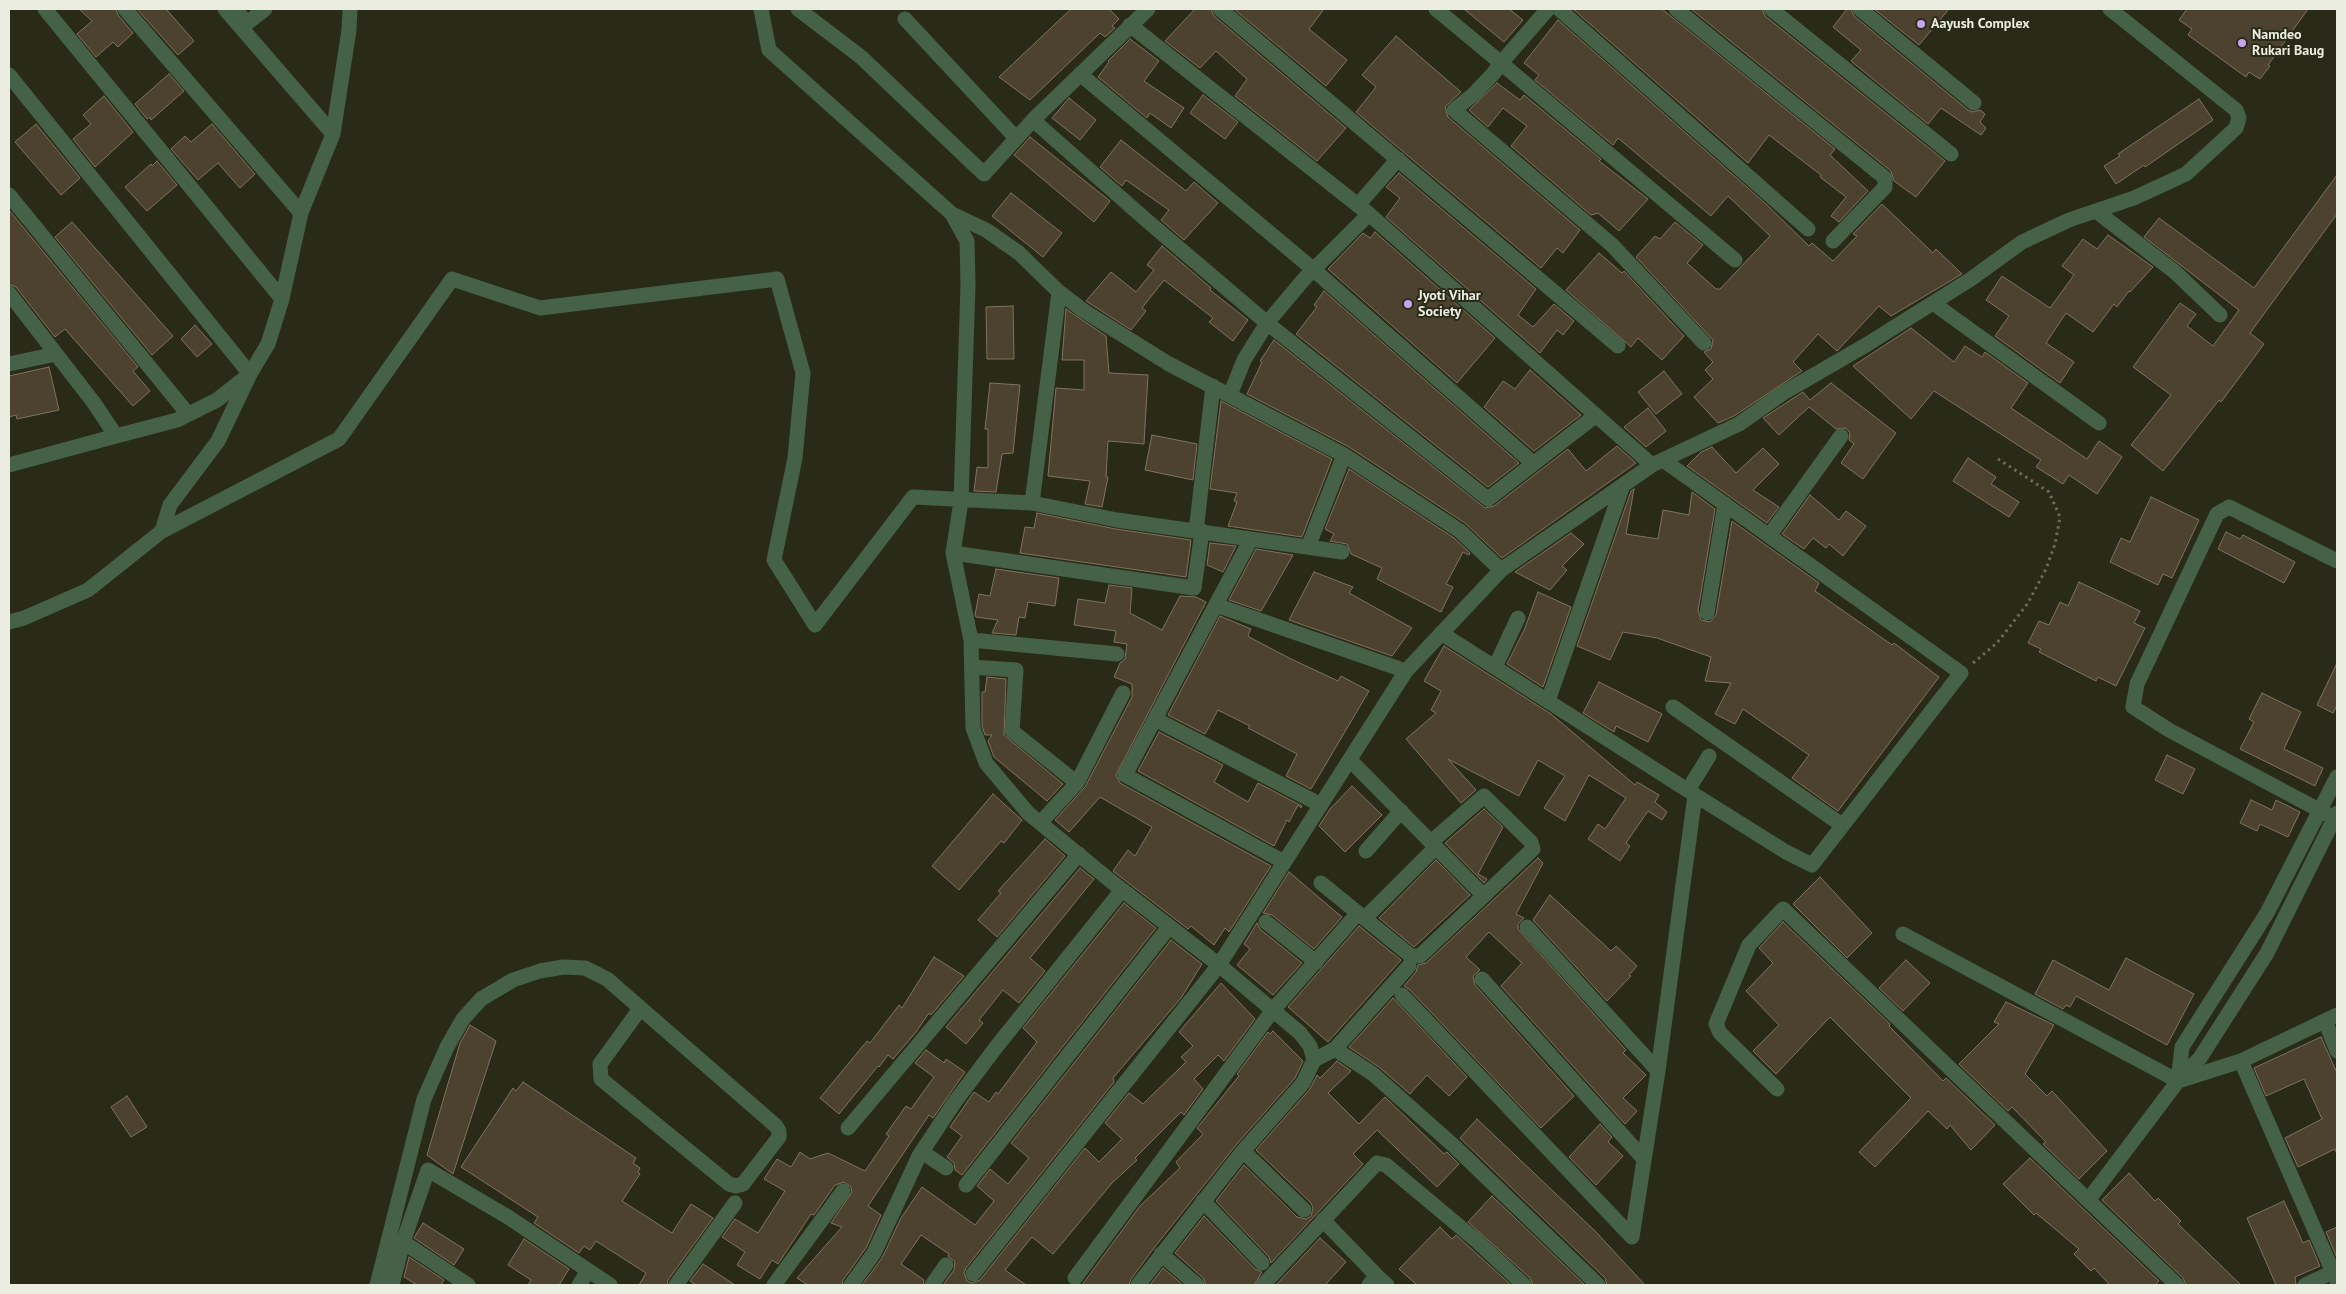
<!DOCTYPE html>
<style>
body{margin:0}
#map{position:relative;width:2346px;height:1294px;overflow:hidden;background:#292b18;font-family:"PT Sans",sans-serif}
canvas{display:block}
.frame{position:absolute;inset:0;border:10px solid #ecede1;pointer-events:none}
</style>
<div id="map">
<canvas width="2346" height="1294"></canvas>
<div class="frame"></div>
</div>
<script>
const g = document.querySelector('canvas').getContext('2d');
g.lineJoin = 'round';
function paint(path, color) { g.fillStyle = color; g.fill(path, 'evenodd'); }
const poly = rows => new Path2D(rows.map(r => 'M' + r).join(''));
function stroke(path, color, width, dash) { g.strokeStyle = color; g.lineWidth = width; g.lineCap = dash ? 'butt' : 'round'; g.setLineDash(dash || []); g.stroke(path); }
function drawText(font, color, halo, rows, align = 'center') {
  g.font = font + ' "PT Sans",sans-serif'; g.lineWidth = 4; g.setLineDash([]); g.textBaseline = 'middle'; g.strokeStyle = halo; g.fillStyle = color; for (const [text, x, y, turn = 0] of rows) {
    g.save(); g.translate(x, y); g.rotate((+turn || 0) * Math.PI / 180); g.textAlign = isNaN(turn) ? turn : align; if (halo) g.strokeText(text, 0, 0); g.fillText(text, 0, 0); g.restore();
  }
}
const building = poly([
 [79,9,116,9,118,15,133,33,118,47,113,42,96,57,77,34,92,21,79,9],
 [137,9,166,9,194,41,178,55,137,9],
 [1071,9,1109,9,1119,19,1112,26,1115,28,1105,37,1100,33,1030,100,999,77,1071,9],
 [1195,9,1211,9,1214,16,1346,128,1317,161,1235,96,1247,79,1216,51,1200,68,1165,41,1195,9],
 [1234,9,1324,9,1309,29,1347,60,1326,86,1234,9],
 [1464,9,1509,9,1523,20,1504,42,1464,9],
 [1573,9,1662,9,1835,149,1830,155,1868,191,1839,222,1831,216,1846,197,1820,177,1821,175,1769,135,1748,163,1573,9],
 [1691,9,1762,9,1765,16,1945,161,1916,197,1894,181,1891,171,1691,9],
 [1847,9,1851,9,1854,16,1968,110,1973,112,1980,110,1985,114,1980,122,1986,128,1981,135,1941,108,1928,124,1851,61,1861,50,1833,27,1847,9],
 [1874,9,1949,9,1919,45,1874,9],
 [2187,9,2308,9,2268,65,2270,66,2260,79,2249,72,2246,77,2188,35,2192,29,2179,20,2187,9],
 [1558,20,1766,204,1809,246,1812,243,1833,261,1857,236,1853,234,1882,204,1933,253,1936,249,1962,274,1891,316,1879,306,1837,351,1818,334,1793,362,1802,371,1734,416,1718,423,1694,397,1713,379,1705,370,1713,362,1704,352,1711,349,1713,340,1636,257,1655,236,1660,239,1675,222,1703,245,1687,263,1716,289,1720,289,1770,236,1728,196,1711,216,1618,138,1613,145,1535,80,1539,75,1524,63,1558,20],
 [1396,36,1461,92,1445,107,1448,117,1580,230,1563,253,1557,248,1541,268,1356,112,1376,87,1362,75,1396,36],
 [1130,39,1159,61,1144,81,1184,108,1171,128,1150,113,1147,118,1098,77,1109,62,1108,61,1130,39],
 [169,74,184,91,151,120,150,117,147,119,135,104,169,74],
 [1497,83,1520,100,1524,95,1601,159,1599,161,1648,199,1619,231,1598,213,1591,215,1511,146,1527,126,1503,108,1488,127,1469,110,1497,83],
 [1203,95,1238,122,1225,139,1190,113,1203,95],
 [104,96,133,132,95,167,73,139,91,124,83,115,104,96],
 [1069,98,1096,120,1080,140,1052,118,1069,98],
 [2199,99,2213,120,2145,167,2144,165,2116,184,2104,166,2120,156,2118,154,2199,99],
 [36,124,80,178,61,195,15,142,36,124],
 [212,124,255,174,240,188,218,163,198,180,171,149,185,136,191,142,212,124],
 [1030,137,1110,201,1094,222,1014,155,1030,137],
 [1121,140,1186,191,1194,182,1218,203,1184,240,1161,220,1169,210,1126,180,1122,186,1100,167,1121,140],
 [157,161,177,185,147,211,125,187,151,164,152,166,157,161],
 [1399,173,1536,289,1518,315,1533,327,1554,304,1574,321,1563,335,1557,330,1540,353,1386,217,1400,198,1386,187,1399,173],
 [2337,175,2337,214,2250,333,2264,344,2221,402,2219,400,2163,471,2131,445,2171,395,2133,367,2180,303,2196,314,2187,326,2213,346,2239,310,2144,237,2159,218,2254,288,2337,175],
 [1011,193,1062,233,1043,257,992,216,1011,193],
 [9,210,138,367,133,371,150,391,133,406,65,329,55,337,16,287,9,284,9,210],
 [72,222,173,336,152,355,55,237,72,222],
 [1375,232,1495,338,1457,383,1328,269,1363,233,1370,238,1375,232],
 [2108,235,2153,267,2130,292,2129,291,2117,307,2114,304,2093,332,2066,313,2046,343,2074,362,2060,383,1995,336,2009,316,1986,300,2002,276,2050,308,2074,275,2062,266,2083,239,2097,249,2108,235],
 [1162,246,1211,288,1210,290,1248,320,1233,341,1209,322,1213,318,1164,280,1142,308,1146,311,1131,330,1086,301,1111,272,1136,292,1154,270,1147,265,1162,246],
 [1599,253,1622,273,1624,271,1684,336,1662,360,1638,338,1631,347,1566,290,1599,253],
 [1324,291,1519,463,1488,487,1296,334,1317,307,1314,305,1324,291],
 [1013,306,1014,359,987,359,986,307,1013,306],
 [1066,309,1106,336,1109,373,1148,375,1144,444,1108,441,1106,477,1108,477,1102,507,1085,504,1090,481,1048,476,1056,388,1084,390,1084,360,1062,360,1066,309],
 [195,325,212,344,197,357,181,339,195,325],
 [1911,328,1954,362,1965,346,1982,357,1985,352,2028,383,2011,408,2087,459,2099,441,2122,457,2097,494,2069,475,2063,484,2036,467,2041,460,1934,391,1911,419,1853,366,1911,328],
 [1274,340,1485,508,1494,506,1568,449,1586,471,1617,446,1636,463,1502,558,1465,523,1349,447,1247,394,1262,362,1260,361,1274,340],
 [49,367,59,410,17,419,16,415,9,417,9,376,49,367],
 [1530,370,1581,415,1534,451,1484,407,1503,381,1515,389,1530,370],
 [1664,371,1682,394,1656,414,1638,392,1664,371],
 [990,383,1020,385,1013,453,1002,454,996,492,974,491,977,467,988,468,988,429,985,429,990,383],
 [1831,383,1896,433,1863,479,1841,463,1854,444,1849,440,1850,433,1846,428,1836,429,1809,407,1779,435,1763,418,1803,392,1810,400,1831,383],
 [1221,401,1332,459,1302,537,1228,526,1237,502,1234,501,1237,493,1210,489,1221,401],
 [1648,408,1666,431,1646,447,1624,427,1648,408],
 [1152,435,1197,444,1193,480,1145,470,1152,435],
 [1712,447,1736,473,1763,448,1779,464,1753,490,1779,507,1767,523,1687,466,1701,452,1712,447],
 [1968,458,1996,477,1991,484,2019,502,2009,517,1953,481,1968,458],
 [1349,469,1454,538,1470,553,1469,555,1463,552,1446,584,1453,587,1441,612,1377,579,1382,568,1351,554,1347,544,1330,541,1334,534,1325,529,1349,469],
 [1634,489,1626,534,1658,539,1663,510,1689,515,1692,492,1715,509,1698,611,1701,620,1710,622,1716,615,1732,521,1819,583,1815,591,1892,645,1894,643,1939,677,1838,811,1792,778,1809,755,1743,709,1735,724,1715,714,1731,683,1705,681,1711,657,1657,638,1623,632,1610,660,1577,646,1631,491,1634,489],
 [1810,495,1839,520,1846,511,1866,526,1843,556,1829,544,1826,548,1813,538,1804,549,1782,534,1810,495],
 [2151,497,2199,520,2172,578,2163,574,2158,585,2110,562,2121,538,2130,542,2151,497],
 [1037,513,1116,529,1191,540,1186,577,1020,553,1025,527,1034,528,1037,513],
 [2226,532,2240,539,2243,535,2295,562,2284,583,2218,549,2226,532],
 [1571,533,1584,544,1562,566,1567,570,1550,590,1515,572,1571,533],
 [1210,543,1236,546,1223,572,1207,565,1210,543],
 [1256,549,1293,555,1261,611,1229,600,1256,549],
 [996,569,1059,578,1055,606,1028,602,1025,618,1019,617,1016,635,992,633,998,620,976,617,975,615,979,594,990,596,996,569],
 [1314,572,1353,587,1349,593,1412,628,1392,656,1289,620,1314,572],
 [2079,582,2140,611,2134,623,2145,628,2116,686,2098,677,2096,681,2039,652,2041,649,2028,643,2039,621,2049,625,2060,602,2068,606,2079,582],
 [1109,585,1132,588,1130,613,1162,630,1180,596,1196,597,1206,602,1116,775,1120,783,1271,866,1229,932,1225,928,1214,945,1191,926,1188,929,1113,871,1128,850,1135,856,1152,827,1100,797,1069,832,1055,820,1085,787,1132,697,1132,684,1114,677,1120,663,1125,659,1127,644,1114,642,1116,631,1074,625,1078,599,1105,603,1109,585],
 [1538,592,1571,607,1543,687,1507,664,1525,628,1538,592],
 [1220,616,1251,629,1248,635,1249,637,1289,658,1338,681,1341,676,1369,691,1311,789,1286,776,1297,754,1248,728,1250,726,1218,710,1205,734,1168,715,1220,616],
 [1444,646,1551,714,1635,785,1637,782,1659,795,1655,802,1667,812,1662,820,1648,811,1626,843,1630,846,1620,861,1588,839,1598,824,1605,829,1626,798,1589,775,1565,821,1544,808,1565,776,1538,760,1519,796,1448,759,1476,790,1461,803,1406,739,1436,713,1431,710,1441,691,1424,681,1444,646],
 [2337,663,2337,705,2333,713,2317,705,2337,663],
 [987,677,1006,679,1004,735,1063,784,1047,801,994,757,988,741,992,735,985,735,982,726,982,692,985,692,987,677],
 [1599,682,1662,714,1648,742,1616,726,1614,732,1583,713,1599,682],
 [2262,693,2301,712,2284,749,2323,768,2315,786,2240,749,2254,722,2249,719,2262,693],
 [1159,732,1223,765,1214,782,1248,802,1258,783,1302,806,1301,808,1298,805,1289,822,1287,820,1274,846,1138,771,1159,732],
 [2167,755,2195,769,2183,794,2155,780,2167,755],
 [1352,786,1382,815,1345,852,1319,826,1330,809,1352,786],
 [993,794,1022,820,1004,843,1001,841,959,890,932,866,993,794],
 [2251,800,2272,810,2276,800,2300,812,2288,837,2260,824,2257,831,2240,823,2251,800],
 [1484,809,1503,827,1478,874,1487,879,1484,883,1445,843,1484,809],
 [1045,839,1065,856,997,937,978,920,1001,893,998,891,1045,839],
 [1538,858,1543,863,1516,914,1524,918,1518,924,1518,929,1626,1050,1623,1053,1646,1075,1623,1098,1637,1111,1625,1124,1501,986,1522,963,1489,932,1466,957,1480,970,1473,976,1475,985,1574,1096,1541,1128,1409,989,1404,986,1416,972,1418,965,1426,963,1538,858],
 [1436,860,1470,895,1414,947,1379,918,1436,860],
 [1080,868,1094,879,1030,958,1045,971,1019,1003,1003,990,979,1020,983,1023,966,1044,946,1027,1080,868],
 [1289,872,1342,917,1314,949,1272,915,1263,913,1289,872],
 [1820,877,1872,933,1847,958,1793,904,1820,877],
 [1550,895,1611,951,1616,946,1637,966,1629,975,1631,976,1607,1001,1533,920,1550,895],
 [1124,903,1156,928,962,1175,955,1170,954,1163,947,1157,962,1136,950,1127,974,1092,989,1102,996,1092,998,1094,1037,1042,1023,1028,1124,903],
 [1783,922,1890,1024,1889,1026,1943,1081,1946,1078,1995,1125,1971,1150,1950,1125,1947,1129,1928,1111,1875,1167,1859,1152,1911,1098,1830,1017,1776,1074,1753,1051,1779,1025,1746,991,1773,963,1759,948,1783,922],
 [1257,923,1260,929,1302,963,1273,995,1237,965,1250,949,1244,944,1257,923],
 [1359,926,1401,960,1328,1042,1288,1007,1359,926],
 [1171,940,1202,964,1181,998,1113,1078,1114,1082,966,1268,964,1273,967,1281,972,1283,980,1280,1085,1148,1099,1162,1122,1139,1105,1123,1129,1093,1143,1104,1186,1062,1181,1057,1193,1046,1179,1032,1221,983,1255,1019,1224,1061,1218,1055,1194,1079,1203,1089,1184,1115,1181,1112,1135,1158,1137,1160,1112,1183,1053,1254,1032,1237,1005,1270,1026,1285,943,1285,954,1270,955,1262,948,1256,949,1254,921,1235,901,1264,924,1280,923,1285,862,1285,882,1258,901,1218,922,1187,975,1225,994,1201,977,1186,990,1169,1008,1184,1029,1158,1011,1143,1171,940],
 [934,957,964,976,931,1015,929,1013,916,1032,899,1052,893,1059,888,1055,879,1067,878,1066,839,1114,820,1098,867,1041,870,1043,899,1005,902,1008,934,957],
 [2126,958,2194,994,2167,1045,2076,996,2070,1007,2066,1005,2063,1009,2035,994,2053,960,2109,990,2126,958],
 [1906,960,1930,983,1903,1011,1879,988,1906,960],
 [1393,998,1467,1077,1449,1096,1427,1075,1410,1094,1379,1067,1349,1047,1393,998],
 [2006,1002,2054,1025,2025,1074,2047,1096,2052,1091,2107,1151,2079,1179,2043,1144,2046,1142,2012,1107,2008,1111,1959,1064,1999,1024,1994,1022,2006,1002],
 [470,1025,496,1041,453,1174,427,1155,460,1043,470,1025],
 [1273,1031,1303,1061,1295,1078,1236,1145,1154,1248,1131,1279,1129,1285,1082,1285,1140,1206,1180,1168,1176,1162,1203,1134,1197,1128,1239,1076,1237,1074,1268,1032,1270,1034,1273,1031],
 [2321,1037,2337,1073,2337,1154,2335,1149,2298,1167,2285,1138,2322,1119,2304,1079,2266,1096,2254,1068,2321,1037],
 [926,1050,944,1063,946,1059,965,1072,933,1118,929,1115,868,1206,881,1215,866,1248,843,1280,842,1285,808,1285,797,1278,842,1227,831,1223,852,1192,851,1187,844,1182,835,1185,814,1215,811,1214,778,1264,772,1260,760,1279,737,1265,745,1252,722,1237,735,1219,758,1233,785,1191,764,1179,777,1159,791,1167,800,1152,810,1159,828,1153,865,1171,889,1136,886,1134,906,1106,911,1109,934,1077,915,1063,926,1050],
 [1337,1061,1351,1071,1328,1093,1359,1124,1385,1097,1444,1154,1447,1152,1459,1164,1437,1187,1377,1130,1353,1154,1363,1164,1271,1263,1269,1257,1216,1201,1244,1165,1297,1217,1306,1219,1311,1216,1313,1208,1311,1203,1256,1150,1310,1089,1317,1075,1320,1078,1337,1061],
 [523,1082,636,1158,633,1163,640,1168,638,1172,640,1174,622,1201,672,1233,691,1204,713,1218,668,1280,667,1285,639,1285,646,1273,596,1241,590,1250,584,1246,579,1253,534,1223,538,1217,461,1167,513,1088,516,1091,523,1082],
 [127,1096,147,1127,131,1137,111,1107,127,1096],
 [1477,1119,1595,1231,1645,1285,1607,1285,1605,1278,1460,1138,1477,1119],
 [1600,1124,1612,1137,1608,1142,1623,1156,1596,1185,1569,1157,1600,1124],
 [2030,1158,2159,1281,2155,1285,2110,1285,2094,1268,2091,1271,2074,1254,2079,1249,2036,1213,2034,1215,2003,1184,2030,1158],
 [2129,1173,2155,1201,2158,1198,2181,1221,2178,1224,2241,1285,2186,1285,2183,1278,2102,1200,2129,1173],
 [1492,1196,1585,1285,1533,1285,1530,1278,1468,1222,1492,1196],
 [2284,1201,2303,1243,2309,1240,2320,1266,2295,1277,2296,1285,2276,1285,2247,1218,2284,1201],
 [1204,1216,1255,1269,1262,1272,1254,1285,1206,1285,1203,1278,1175,1253,1204,1216],
 [423,1223,464,1249,454,1265,414,1238,423,1223],
 [1440,1227,1452,1239,1456,1235,1511,1285,1417,1285,1399,1269,1440,1227],
 [2337,1227,2337,1258,2326,1232,2337,1227],
 [1320,1238,1346,1262,1325,1285,1276,1285,1320,1238],
 [524,1239,569,1269,559,1285,528,1285,531,1280,508,1265,524,1239],
 [409,1257,444,1280,441,1285,417,1285,404,1277,409,1257],
 [703,1264,735,1285,696,1285,690,1281,703,1264],
 [1163,1268,1183,1285,1150,1285,1163,1268]
]);
paint(building, '#4d4230');
stroke(building, '#7f7360', 1);
stroke(poly([
 [1973,663,1997,643,2028,603,2046,569,2055,544,2060,517,2049,492,1995,457]
]), '#6b6d5c', 3, [2.5, 4]);
stroke(poly([
 [45,9,282,299],
 [125,9,301,213],
 [225,9,333,134],
 [761,9,769,50,952,214,986,230,1019,253,1059,292,1084,311,1169,364,1344,455,1460,531,1501,570],
 [798,9,861,57,984,174,1033,120,1148,9],
 [1220,9,1618,346],
 [1436,9,1501,63,1548,9],
 [1559,9,1808,229],
 [1676,9,1885,178,1885,187,1833,241],
 [1771,9,1951,154],
 [1860,9,1974,103],
 [236,10,247,23,265,9],
 [905,19,1016,138],
 [1130,25,1369,214,1305,278,1267,323,1488,499,1595,416],
 [1080,74,1314,270,1533,463],
 [9,75,250,374,218,441,170,505,162,531],
 [1033,120,1145,219,1267,323,1244,360,1230,395],
 [9,195,188,414],
 [1358,205,1398,159],
 [2096,211,2175,272,2220,315],
 [952,214,967,241,968,285,961,501,953,553,971,640,973,728,986,763,1028,813,1112,882,1219,965,1300,1033,1310,1046,1314,1060,1303,1083,1243,1151,1138,1285],
 [1369,214,1652,465],
 [9,293,94,403,116,436,177,420,217,400,250,374,268,344,282,299,301,213,333,134,349,30,350,9],
 [1933,303,2099,423],
 [1704,343,1612,245,1454,110,1474,94,1493,74,1501,63,1735,260],
 [9,364,56,354],
 [1663,460,1961,673,1812,865,1786,852,1695,795],
 [9,465,116,436],
 [1032,503,1059,292],
 [1196,531,1213,386],
 [1769,536,1841,436],
 [1251,539,1125,775,1284,862],
 [1308,547,1344,455],
 [953,553,1194,588,1202,531],
 [1216,605,1406,671],
 [1707,613,1725,504],
 [9,622,24,618,88,590,162,531,339,439,452,279,540,308,777,279,803,373,795,458,774,560,815,625,913,497,1032,503,1117,520,1342,552],
 [1441,633,1695,795,1658,1071,1632,1237],
 [971,640,1117,654],
 [972,667,1016,670,1012,731,1077,783],
 [1495,667,1518,618],
 [1548,701,1623,485],
 [1673,707,1842,825],
 [1155,719,1321,805],
 [1350,760,1484,896],
 [1688,790,1709,756],
 [2334,818,2169,730,2133,707,2137,684,2217,514,2229,507,2337,561],
 [1040,823,1077,783,1123,693],
 [1366,851,1401,811],
 [1321,883,1411,956,1420,956,1533,849,1531,842,1484,796,1431,842],
 [1365,918,1436,847],
 [1266,922,1316,962],
 [1527,927,1658,1071],
 [1903,934,2178,1081,2241,1061,2337,1015],
 [1482,979,1643,1158],
 [1402,995,1632,1237],
 [2325,1021,2337,1051],
 [1335,1049,1409,966],
 [1314,1060,1335,1049,1373,1074,1454,1146,1598,1285],
 [2241,1061,2333,1272,2337,1271],
 [2178,1081,2182,1047,2267,913,2337,777],
 [1777,1089,1720,1033,1716,1024,1749,945,1783,909,2177,1285],
 [848,1128,1079,854],
 [1243,1151,1304,1210],
 [922,1152,946,1168],
 [966,1185,1169,927],
 [2089,1199,2178,1081,2200,1058,2267,953,2337,813],
 [1203,1201,1262,1263],
 [1323,1220,1377,1276],
 [403,1242,468,1285],
 [1161,1254,1197,1285],
 [973,1274,1219,965,1406,671,1501,570,1652,465,1739,424,1783,393,1866,345,1971,279,2022,242,2069,220,2134,198,2186,174,2236,128,2239,118,2236,110,2110,9],
 [1075,1278,1273,1010,1358,913],
 [377,1285,424,1099,447,1047,463,1019,481,999,513,980,540,971,563,967,585,968,607,979,776,1126,779,1131,779,1137,743,1184,736,1186,729,1184,601,1079,600,1064,640,1009],
 [392,1285,403,1242,428,1170,508,1217,610,1285],
 [579,1285,588,1271],
 [676,1285,735,1203],
 [774,1285,843,1191],
 [851,1285,874,1253,919,1156,954,1103,997,1046,1122,890],
 [932,1285,946,1265],
 [1263,1285,1377,1163,1386,1165,1477,1241,1524,1285],
 [1369,1285,1377,1276,1387,1285],
 [2305,1285,2333,1272,2337,1281]
]), '#456147', 15);
for (const [x, y, r, color] of [
 [1921,24,5,"#c7a6f0"],
 [2242,43,5,"#c7a6f0"],
 [1408,304,5,"#c7a6f0"]
]) { const dot = new Path2D(); dot.arc(x, y, r, 0, 2 * Math.PI); g.fillStyle = color; g.fill(dot); stroke(dot, '#292b18', 2); }
drawText('bold 14px', '#ecede1', '#292b18', [
 ["Aayush Complex",1931,24],
 ["Namdeo",2252,35],
 ["Rukari Baug",2252,51],
 ["Jyoti Vihar",1418,296],
 ["Society",1418,312]
], 'left');
</script>
